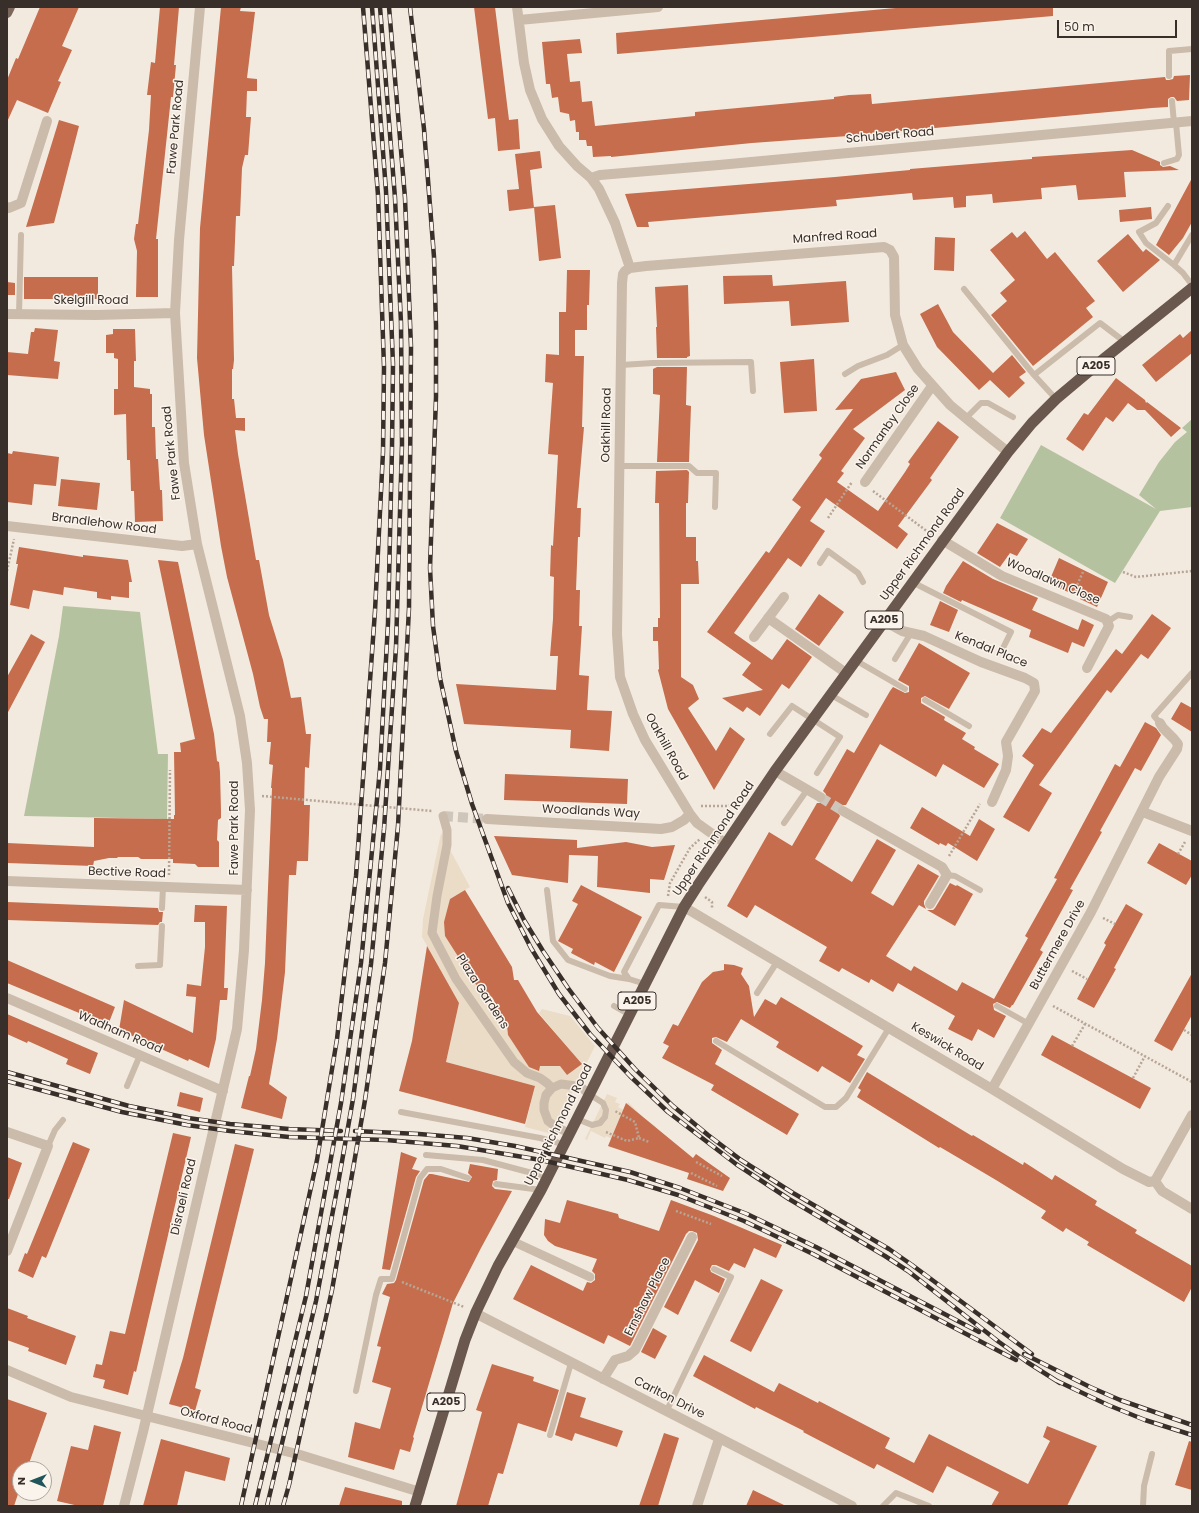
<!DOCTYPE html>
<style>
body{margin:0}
#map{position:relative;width:1199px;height:1513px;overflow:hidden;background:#f3eadf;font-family:Poppins,sans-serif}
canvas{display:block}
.frame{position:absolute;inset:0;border:8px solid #392f2a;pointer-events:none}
.north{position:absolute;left:12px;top:1461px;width:40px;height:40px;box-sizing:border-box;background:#faf4ec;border:1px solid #ada59e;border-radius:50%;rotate:270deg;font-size:11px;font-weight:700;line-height:16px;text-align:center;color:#392f2a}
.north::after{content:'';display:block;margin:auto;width:14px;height:18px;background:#20555b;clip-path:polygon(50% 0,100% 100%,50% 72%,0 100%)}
.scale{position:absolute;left:1057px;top:20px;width:120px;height:18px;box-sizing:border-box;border:2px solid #392f2a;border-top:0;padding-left:5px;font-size:12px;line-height:14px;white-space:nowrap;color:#392f2a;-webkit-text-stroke:3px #faf4ec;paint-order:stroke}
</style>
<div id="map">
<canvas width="1199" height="1513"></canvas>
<div class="frame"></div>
<div class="north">N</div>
<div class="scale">50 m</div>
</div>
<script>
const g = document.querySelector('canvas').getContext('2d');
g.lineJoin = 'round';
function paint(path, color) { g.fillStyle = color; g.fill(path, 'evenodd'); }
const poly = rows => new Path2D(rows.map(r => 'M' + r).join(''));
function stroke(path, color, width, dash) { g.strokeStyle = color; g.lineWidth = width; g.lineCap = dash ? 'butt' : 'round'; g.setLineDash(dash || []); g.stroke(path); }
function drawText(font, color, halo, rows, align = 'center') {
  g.font = font + ' Poppins,sans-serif'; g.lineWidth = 3; g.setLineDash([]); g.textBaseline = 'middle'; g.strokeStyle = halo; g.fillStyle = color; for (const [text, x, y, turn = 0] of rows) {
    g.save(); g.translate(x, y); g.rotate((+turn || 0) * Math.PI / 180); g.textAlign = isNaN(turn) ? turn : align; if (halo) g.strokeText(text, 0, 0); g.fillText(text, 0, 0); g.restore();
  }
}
paint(poly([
 [1192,419,1192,507,1160,511,1115,583,1000,518,1041,445,1156,509,1139,495,1159,462,1175,442,1187,432,1182,428],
 [63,606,140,612,158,754,168,754,167,819,24,816,59,636]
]), '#b5c29f');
paint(poly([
 [441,833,470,887,450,899,445,936,480,991,492,997,507,1026,508,1035,525,1060,536,1065,560,1066,567,1075,581,1064,539,1013,542,1009,570,1016,595,1046,552,1134,525,1127,535,1086,446,1062,459,1003,422,937,423,919],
 [607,1094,617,1098,615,1102,620,1104,618,1107,624,1110,628,1102,642,1116,639,1123,644,1125,647,1120,656,1127,642,1157,609,1147,612,1139,606,1136,605,1138,591,1131,587,1140,585,1139]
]), '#ebdcc7');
paint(poly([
 [40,7,79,7,62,46,72,50,58,81,61,82,48,113,17,100,7,122,7,80,16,58,18,59],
 [160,7,179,7,174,65,176,65,173,97,171,97,156,239,158,239,158,297,136,297,137,251,134,239,136,224,138,224,149,130,151,95,147,95,151,62,155,63],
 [221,7,241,7,240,11,255,12,247,78,257,79,257,91,247,91,246,117,251,117,248,155,245,155,242,168,240,216,236,216,234,266,232,266,234,360,233,369,232,369,232,399,234,399,236,418,245,418,245,431,235,430,238,454,256,560,259,560,269,615,283,660,291,698,301,697,306,734,311,734,309,768,305,767,304,805,310,805,308,861,297,861,296,875,289,875,285,972,277,1039,269,1084,287,1097,282,1119,241,1108,249,1076,250,1076,256,1049,262,1000,265,963,272,788,271,788,273,765,269,764,271,742,267,742,268,719,264,719,260,707,253,674,227,577,221,546,204,435,197,358,200,228],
 [474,7,495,7,509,120,518,119,520,149,498,151,495,118,488,119],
 [907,7,1053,7,1053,16,617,54,616,33],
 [580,39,582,53,567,54,570,82,580,81,582,102,592,101,595,126,695,116,695,112,834,99,834,97,849,95,871,94,872,104,1165,77,1166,80,1169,80,1173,79,1174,76,1190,75,1189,100,1177,101,1174,97,1171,97,1168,99,1168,107,1152,108,848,136,752,143,611,157,611,156,593,157,592,146,587,146,586,140,579,140,579,132,576,132,575,120,570,121,569,114,560,112,558,97,552,98,550,84,546,84,542,42],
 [59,120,79,126,54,223,26,227],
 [1132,150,1160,162,1160,165,1163,167,1170,166,1179,170,1124,172,1126,197,1078,200,1076,185,1041,188,1042,199,1029,200,993,203,992,194,966,196,966,207,954,208,953,197,913,200,912,193,836,200,837,206,648,222,649,227,637,227,625,194,835,177,910,170,910,169,1032,159,1032,157],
 [540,151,542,168,530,170,534,208,509,211,507,190,519,189,515,154],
 [1192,178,1192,222,1183,238,1169,255,1156,245],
 [555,205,561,258,539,261,534,207],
 [1151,207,1152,219,1120,222,1119,210],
 [1025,231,1047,259,1055,252,1095,301,1086,308,1093,317,1033,366,991,315,1007,301,1000,293,1015,280,990,250,1012,232,1017,238],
 [1128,234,1143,252,1146,249,1160,260,1123,292,1097,261],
 [935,237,955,238,954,271,934,270],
 [567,270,590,270,589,305,587,305,587,330,575,330,575,356,584,356,582,427,584,427,577,508,581,508,580,537,578,537,576,590,580,590,579,626,582,626,579,675,589,676,587,710,612,711,609,751,570,748,571,730,464,724,456,684,556,690,558,656,550,656,553,619,554,577,550,576,551,545,553,546,558,455,548,454,553,383,545,382,546,354,559,355,559,312,566,312],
 [772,275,773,286,846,281,849,322,791,326,789,301,724,304,723,276],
 [24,277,98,277,98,299,24,299],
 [7,282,15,283,15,295,7,295],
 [688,285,690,356,687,357,687,358,657,358,656,327,657,327,655,287],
 [938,304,953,332,993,373,1012,355,1026,372,1019,377,1025,383,1009,398,990,380,979,390,937,347,920,314],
 [35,328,58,330,54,361,60,362,58,379,7,375,7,352,28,354,31,332,34,332],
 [113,329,135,329,136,361,134,361,134,387,150,389,150,394,152,394,152,427,155,427,156,459,158,459,160,490,162,490,163,521,135,522,134,491,131,491,130,460,127,460,126,414,114,415,114,389,118,389,118,359,114,358,114,353,106,353,106,335,113,334],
 [1192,330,1192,353,1156,382,1142,365,1180,334,1183,338],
 [814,359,817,411,784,413,780,362],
 [657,367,687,367,686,405,691,406,689,462,657,462,660,395,653,394,653,369],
 [896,372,905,390,853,429,865,438,841,471,844,473,837,482,878,511,905,472,910,464,908,462,938,421,959,437,930,478,932,480,898,526,908,534,897,549,826,498,810,521,825,531,801,567,788,558,734,633,772,660,787,639,812,657,789,689,782,684,760,716,747,707,743,712,722,698,763,690,742,675,751,663,707,632,766,551,769,553,801,507,792,500,822,458,819,455,853,409,835,410,861,379],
 [1116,378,1145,400,1146,403,1147,402,1181,428,1171,437,1145,410,1137,410,1128,403,1113,422,1106,417,1083,451,1066,439,1084,413,1088,415],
 [13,451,59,457,56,486,34,484,32,505,7,502,7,453,12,454],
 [687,470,689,472,688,503,686,503,686,537,696,537,696,561,698,561,699,584,681,584,681,677,693,685,699,699,688,708,716,751,730,727,745,739,714,790,668,709,658,670,659,669,658,641,653,641,653,627,658,627,658,618,660,618,659,503,655,503,656,471],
 [61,479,100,483,97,510,58,506],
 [997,523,1028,539,1017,556,1010,553,1000,567,977,553],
 [19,547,83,557,83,555,128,560,132,582,129,582,129,598,111,596,111,600,97,598,97,592,64,587,63,595,33,590,29,609,10,605,18,564,16,564],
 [1059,558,1108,582,1097,607,1080,599,1081,597,1048,584],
 [158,560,178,562,214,734,217,761,219,762,220,772,221,811,221,818,218,820,217,840,219,842,219,867,198,867,195,864,173,863,173,859,141,859,138,857,118,857,117,858,109,858,94,861,93,866,7,863,7,843,94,847,94,818,174,819,174,815,175,815,174,752,181,752,180,743,195,739],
 [963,561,993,579,1038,598,1032,610,1078,630,1082,619,1094,625,1084,647,1072,642,1068,653,1029,637,1031,630,962,600,961,602,943,593,946,586],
 [819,594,844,612,819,646,795,629],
 [940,601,958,610,949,632,930,625],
 [1152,614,1171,628,1148,659,1141,654,1111,693,1107,690,1039,785,1052,793,1029,832,1003,817,1034,765,1022,756,1042,728,1051,733,1116,649,1122,654],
 [31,634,45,642,7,714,7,677],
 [919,643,970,673,949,709,925,696,921,698,921,703,945,717,944,720,966,733,962,739,975,747,974,749,999,764,984,788,943,764,936,777,880,744,846,805,840,805,837,808,837,811,840,816,815,859,852,882,877,839,896,850,871,893,893,906,918,864,939,876,924,901,924,904,926,909,919,905,886,956,911,971,914,966,957,991,962,982,994,999,1028,938,1025,936,1057,879,1054,878,1115,764,1120,767,1145,722,1156,728,1161,735,1141,771,1135,768,1100,831,1102,832,1070,889,1073,890,1040,950,1043,952,1013,1005,1012,1005,1010,1008,997,1002,993,1004,994,1010,1006,1016,994,1038,978,1029,972,1041,948,1029,955,1016,898,983,893,992,871,979,869,983,842,968,839,972,819,961,827,947,755,905,747,918,727,906,769,832,792,846,817,803,823,803,826,800,826,794,823,791,847,749,854,753,890,691,893,687,905,693,909,692,909,686,898,680],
 [1181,702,1192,708,1192,732,1171,719],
 [505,774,628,779,627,804,504,800],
 [922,807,970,836,979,819,995,829,977,861,948,843,946,846,940,843,939,845,910,828],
 [494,836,577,840,577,848,626,842,652,847,675,845,664,880,650,879,650,893,597,887,598,856,569,855,568,883,512,875],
 [1159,843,1192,861,1192,875,1186,885,1147,863],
 [950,883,956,886,957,885,973,894,955,926,927,910,933,910,935,908],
 [581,885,642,917,614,972,595,962,594,965,571,953,573,949,558,941,578,904,572,901],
 [465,890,512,967,514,980,518,980,537,1012,582,1064,567,1075,560,1066,540,1066,539,1071,529,1067,508,1035,507,1026,492,997,480,991,445,936,444,922,450,899],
 [7,902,158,908,159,912,163,912,162,922,160,922,158,925,7,920],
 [1126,904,1143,914,1114,968,1116,969,1094,1008,1077,999,1106,945,1104,943],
 [195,905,227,906,224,988,228,988,227,1000,220,1000,216,1039,209,1068,189,1059,188,1061,119,1030,124,1000,193,1033,196,997,186,996,187,984,201,986,205,947,205,922,194,922],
 [427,946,459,1003,446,1062,535,1086,525,1124,399,1091,412,1041],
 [7,960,115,1007,108,1025,7,983],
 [724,964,734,965,743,968,741,974,749,986,754,1017,765,999,776,1005,781,997,863,1046,857,1055,865,1059,850,1083,822,1066,818,1072,776,1047,779,1042,741,1019,727,1042,716,1037,712,1038,712,1043,722,1050,715,1064,799,1114,787,1135,711,1090,714,1085,662,1058,669,1046,663,1043,673,1024,678,1026,702,982,713,972,724,970],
 [1192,973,1192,1015,1172,1051,1154,1041],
 [7,1014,98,1053,90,1074,66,1064,68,1059,28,1041,27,1043,7,1034],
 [1052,1035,1151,1088,1140,1109,1041,1055],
 [867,1072,972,1136,973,1135,1023,1165,1024,1162,1052,1180,1055,1175,1097,1201,1095,1205,1137,1230,1135,1233,1192,1266,1192,1287,1184,1302,1087,1245,1089,1242,1066,1228,1063,1232,1041,1218,1046,1211,996,1180,940,1147,939,1148,857,1097,861,1090,858,1088],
 [180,1092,203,1098,200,1112,177,1106],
 [626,1103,693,1158,696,1154,730,1178,723,1191,687,1179,689,1173,608,1146],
 [173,1133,191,1137,136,1372,134,1371,128,1395,103,1388,105,1380,93,1377,96,1364,102,1365,110,1331,125,1334],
 [73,1142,90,1149,46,1258,42,1256,33,1278,18,1271,25,1253,27,1254],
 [235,1144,254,1149,195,1388,201,1390,195,1411,169,1404,183,1358],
 [401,1152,417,1158,412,1169,420,1171,416,1177,390,1270,382,1269],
 [7,1157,22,1163,9,1199,7,1199],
 [470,1164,498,1169,497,1180,493,1181,492,1186,495,1189,512,1191,481,1248,453,1303,413,1437,414,1438,410,1452,400,1449,394,1470,348,1457,355,1422,380,1429,391,1388,372,1382,381,1347,377,1346,390,1297,382,1294,387,1284,394,1283,396,1280,424,1180,429,1174,432,1174,469,1182,472,1177,468,1173],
 [567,1200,618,1214,619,1218,659,1231,671,1200,714,1216,782,1245,776,1258,754,1248,745,1268,734,1263,729,1271,716,1265,712,1265,710,1269,711,1272,725,1279,719,1293,695,1280,678,1315,664,1307,698,1240,697,1233,692,1231,689,1231,686,1234,630,1346,608,1335,604,1344,513,1299,531,1265,583,1291,587,1282,591,1283,595,1280,595,1274,592,1271,597,1259,555,1246,548,1241,544,1235,545,1219,560,1223],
 [761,1279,783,1290,751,1352,730,1341],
 [7,1308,28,1316,27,1318,76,1336,66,1365,28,1351,29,1348,7,1340],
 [653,1328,667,1336,655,1359,641,1352],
 [704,1355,774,1392,779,1383,818,1403,819,1401,890,1438,885,1448,914,1463,929,1434,1028,1484,1050,1441,1043,1437,1047,1426,1097,1446,1067,1506,991,1506,999,1492,947,1466,933,1493,877,1464,874,1469,803,1432,804,1431,756,1407,755,1409,693,1376],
 [492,1364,534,1377,533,1381,559,1390,546,1432,518,1423,503,1474,498,1473,488,1506,456,1506,482,1412,476,1410],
 [567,1392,586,1398,580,1417,623,1431,617,1447,575,1433,572,1441,555,1435],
 [7,1399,47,1413,27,1469,20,1469,20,1488,14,1506,7,1506],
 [94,1425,121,1432,103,1506,79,1506,57,1501,71,1446,88,1450],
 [664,1433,679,1438,658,1506,639,1506],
 [161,1439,230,1458,225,1481,185,1471,177,1506,143,1506],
 [1189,1441,1192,1442,1192,1490,1175,1485],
 [345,1487,402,1501,402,1506,339,1506],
 [753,1490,786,1506,746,1506]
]), '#c56d4c');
stroke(poly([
 [820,797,843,811],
 [443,816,487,819]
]), '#cec5bb', 10, [10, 5]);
stroke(poly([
 [873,491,932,535],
 [828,518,852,482],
 [7,571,14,539],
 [1123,572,1136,577,1192,571],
 [1074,592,1083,572],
 [262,796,432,811],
 [701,806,728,806,737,802],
 [1178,854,1185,842],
 [949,856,980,804],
 [169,875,170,770],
 [668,896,670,883,690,848,700,839],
 [705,897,712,902,712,909],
 [1103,918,1115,924],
 [1072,971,1087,979],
 [1053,1006,1192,1082],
 [1184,1030,1192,1035],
 [1072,1046,1085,1024],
 [1133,1078,1145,1056],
 [606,1132,627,1141,639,1138,635,1122,615,1111],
 [639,1138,649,1142],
 [696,1162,722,1176],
 [691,1173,717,1186],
 [676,1211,711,1224],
 [402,1282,464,1307]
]), '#b7a595', 2.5, [2, 2]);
stroke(poly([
 [1169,76,1169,51,1192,49],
 [1172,101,1174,123],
 [1164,163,1177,159,1179,155,1176,123],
 [1168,206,1156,223,1139,232,1146,243,1174,265],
 [1192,235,1174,265,1183,273,1192,285],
 [964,289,1034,375,1056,399],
 [19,315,21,235],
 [621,365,653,363,751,362,753,391],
 [845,374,858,366,887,355,903,345],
 [1034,375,1100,323,1125,342],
 [966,418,981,403,988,403,1013,417],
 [620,466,689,466,697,473,716,473,715,507],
 [820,563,828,551,858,573,863,582],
 [912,582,1011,632,1003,648],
 [1107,622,1118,615,1130,617],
 [895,659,911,633],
 [855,660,905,689],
 [831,695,866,715],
 [925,700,969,726],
 [1160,723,1154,716,1192,673],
 [770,734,792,706,840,737,817,773],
 [784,823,807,790],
 [947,875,955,876,980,890],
 [547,890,553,941,568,960,610,976,629,979],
 [162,908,163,887],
 [138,966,160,965,162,926],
 [645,984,629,979,624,972,659,905,684,907],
 [757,993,777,962],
 [614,1006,630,1015],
 [997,1006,1029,1024],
 [716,1041,825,1107,836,1107,846,1098,889,1028],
 [127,1086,140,1055],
 [401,1112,540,1138,563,1144],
 [577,1119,592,1125,600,1123,605,1117,606,1110,603,1103,589,1094],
 [48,1146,55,1130,63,1120],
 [426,1155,483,1160,547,1177],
 [496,1184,541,1190],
 [356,1391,376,1295,381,1279,392,1279,420,1178,427,1169,441,1169,468,1178],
 [667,1410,731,1277,714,1269],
 [550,1435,571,1363],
 [883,1506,896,1493,929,1506],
 [1143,1506,1144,1486,1152,1454]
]), '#cbbbab', 6);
stroke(poly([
 [443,816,447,830,447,845,437,896,432,933,456,979,514,1062,527,1073,540,1078,547,1083,552,1088],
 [569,1133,556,1127,548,1121,544,1110,544,1103,546,1095,552,1088,561,1084,576,1086,582,1088,589,1094],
 [512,1241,590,1277]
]), '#cbbbab', 9);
stroke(poly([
 [517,7,524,63,530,90,542,119,559,146,577,166,591,178,599,189,615,223,630,268],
 [519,20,658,7],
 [591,178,600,175,719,165,1192,121],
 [7,207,9,208,21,203,47,121],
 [7,314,96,315,175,313],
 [865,482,932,386],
 [7,526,182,546,197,544],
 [942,540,1002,576,1106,619,1109,626,1087,668],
 [768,618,846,673],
 [884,621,902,631,924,636,981,662,1025,678,1034,683,1035,691,1006,742,1008,756,1006,770,992,802],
 [754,637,784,597],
 [775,771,820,797],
 [843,811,942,867,947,875,930,904],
 [1143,812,1192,831],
 [487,819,661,829,672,827,684,820,690,814],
 [725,843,697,823,690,814,645,740,633,714,620,677,617,634,622,283,623,274,625,271,630,268,646,266,884,247,890,250,894,257,895,315,903,345,918,369,950,405,979,429,1008,452],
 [7,881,247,890],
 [684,907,992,1089,1123,1169,1149,1182,1155,1181],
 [7,998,223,1091],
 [992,1089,1091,912,1159,777,1177,749,1178,744,1174,739,1163,728,1160,723],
 [7,1132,48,1146,7,1251],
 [1155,1181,1192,1115],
 [1155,1181,1162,1191,1192,1209],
 [475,1313,852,1506],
 [7,1370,71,1397,297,1454,420,1492],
 [603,1379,615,1360,628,1356,635,1350,692,1237],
 [124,1506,143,1432,237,1029,244,950,250,810,247,763,240,716,197,544,184,463,175,313,179,240,200,7],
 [697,1506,719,1439]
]), '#cbbbab', 10);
stroke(poly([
 [7,13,10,7]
]), '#7b675c', 10);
stroke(poly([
 [415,1506,465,1340,476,1312,498,1266,541,1190,577,1119,684,907,698,885,775,771,1008,452,1032,423,1056,399,1106,357,1192,288]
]), '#6a584e', 11);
const rail = poly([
 [410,7,424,129,434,257,436,326,436,397,430,568,433,626,440,678,456,751,472,804,508,903,531,948,559,994,590,1034,630,1076,668,1112,736,1164,789,1199,885,1256,908,1271,999,1342,1027,1362,1060,1383],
 [508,888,524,920,543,951,568,988,598,1028,635,1069,673,1106,708,1135,741,1160,793,1193,889,1249,912,1265,1032,1354],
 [7,1072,129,1106,188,1118,230,1124,289,1129,341,1131],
 [7,1081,122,1112,187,1125,230,1131,289,1137,386,1140,457,1146,541,1160,628,1180,678,1195,744,1221,813,1254,1016,1360],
 [355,1131,419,1134,467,1138,515,1146,630,1172,680,1188,747,1214,816,1247,979,1332],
 [1024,1354,1090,1387,1120,1400,1192,1425],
 [1055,1380,1108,1405,1145,1420,1192,1435],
 [241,1506,317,1160,337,1039,356,876,375,611,383,452,384,367,378,195,363,7],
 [255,1506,306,1296,341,1103,361,963,380,769,388,623,392,448,393,364,386,191,372,7],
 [267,1506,316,1301,338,1184,353,1099,371,964,384,829,396,647,402,444,401,323,395,198,380,7],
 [283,1506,289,1485,332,1290,365,1100,385,963,398,826,409,608,411,347,405,198,389,7]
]);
stroke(rail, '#392f2a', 4.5);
stroke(rail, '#faf4ec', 3, [9]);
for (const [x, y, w] of [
 [1096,366,38],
 [884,620,38],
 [637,1001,38],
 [446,1402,38]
]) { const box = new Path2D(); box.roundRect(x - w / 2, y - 9, w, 18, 3); g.fillStyle = '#faf4ec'; g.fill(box); stroke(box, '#392f2a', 1); }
drawText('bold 11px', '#392f2a', null, [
 ["A205",1096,366],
 ["A205",884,620],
 ["A205",637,1001],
 ["A205",446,1402]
]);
drawText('12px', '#392f2a', '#faf4ec', [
 ["Fawe Park Road",176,127,-85],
 ["Schubert Road",890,136,-5],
 ["Manfred Road",835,237,-4],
 ["Skelgill Road",91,301],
 ["Oakhill Road",607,425,-89],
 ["Normanby Close",888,427,-55],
 ["Fawe Park Road",172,453,-96],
 ["Brandlehow Road",104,524,7],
 ["Upper Richmond Road",923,545,-54],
 ["Woodlawn Close",1053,582,23],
 ["Kendal Place",991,650,22],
 ["Oakhill Road",666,747,61],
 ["Woodlands Way",591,812,3],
 ["Fawe Park Road",235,828,-90],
 ["Upper Richmond Road",714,839,-56],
 ["Bective Road",127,873,2],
 ["Buttermere Drive",1058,945,-61],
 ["Plaza Gardens",482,992,57],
 ["Wadham Road",120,1033,23],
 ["Keswick Road",947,1047,31],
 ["Upper Richmond Road",559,1125,-63],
 ["Disraeli Road",184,1197,-77],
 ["Ernshaw Place",648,1297,-63],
 ["Carlton Drive",669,1398,27],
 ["Oxford Road",216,1421,15]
]);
</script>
